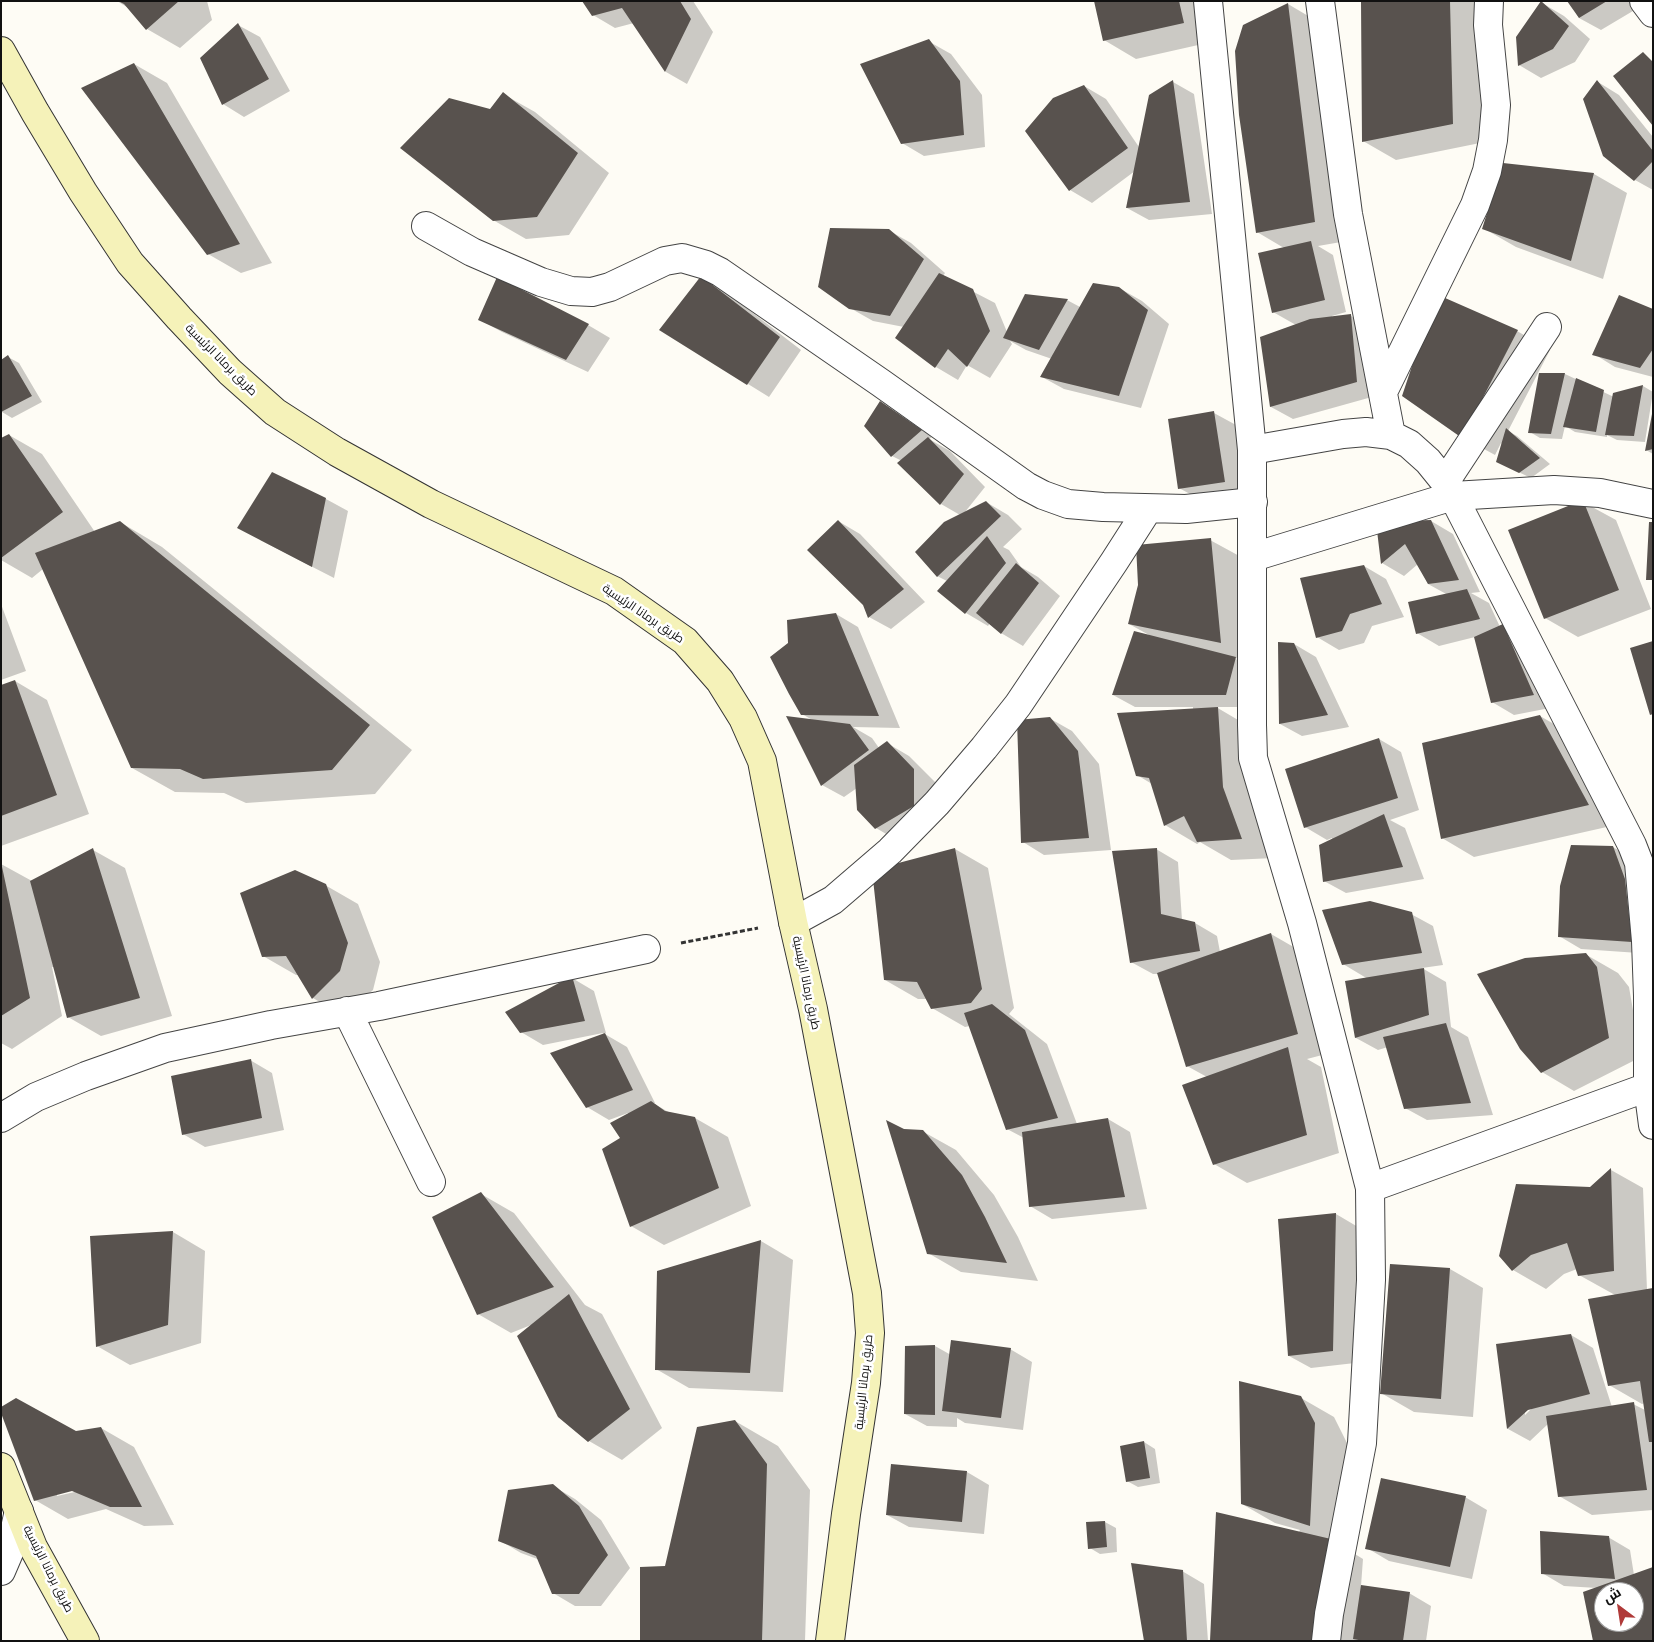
<!DOCTYPE html>
<meta charset="utf-8">
<style>
body{margin:0}
#map{position:relative;width:1654px;height:1642px;overflow:hidden;background:#fefcf5;font-family:"PT Serif",Cairo,serif}
canvas{display:block}
.frame{position:absolute;inset:0;border:2px solid #111;pointer-events:none}
.north{position:absolute;left:1594px;top:1582px;width:50px;height:50px;box-sizing:border-box;background:#fff;border:1px solid #a0a0a0;border-radius:50%;rotate:329deg;font-size:14px;font-weight:700;line-height:20px;text-align:center;color:#111}
.north::after{content:'';display:block;margin:auto;width:18px;height:22px;background:#b03a39;clip-path:polygon(50% 0,100% 100%,50% 72%,0 100%)}
</style>
<div id="map">
<canvas width="1654" height="1642"></canvas>
<div class="frame"></div>
<div class="north">ش</div>
</div>
<script>
const g = document.querySelector('canvas').getContext('2d');
g.lineJoin = 'round';
function paint(path, color) { g.fillStyle = color; g.fill(path, 'evenodd'); }
const poly = rows => new Path2D(rows.map(r => 'M' + r).join(''));
function stroke(path, color, width, dash) { g.strokeStyle = color; g.lineWidth = width; g.lineCap = dash ? 'butt' : 'round'; g.setLineDash(dash || []); g.stroke(path); }
function drawText(font, color, halo, rows, align = 'center') {
  g.font = font + ' "PT Serif",Cairo,serif'; g.lineWidth = 5; g.setLineDash([]); g.textBaseline = 'middle'; g.strokeStyle = halo; g.fillStyle = color; for (const [text, x, y, turn = 0] of rows) {
    g.save(); g.translate(x, y); g.rotate((+turn || 0) * Math.PI / 180); g.textAlign = isNaN(turn) ? turn : align; if (halo) g.strokeText(text, 0, 0); g.fillText(text, 0, 0); g.restore();
  }
}
paint(poly([
 [117,1,207,1,212,20,180,48,147,29,130,9],
 [584,1,693,1,713,32,687,84,666,72,634,23,615,28,593,15],
 [1095,1,1207,1,1216,41,1136,59,1104,40],
 [1362,1,1482,1,1485,142,1396,160,1363,141],
 [1569,1,1640,1,1643,5,1601,30,1579,18],
 [1542,3,1564,16,1590,39,1575,62,1541,78,1519,65],
 [1288,4,1320,23,1347,241,1318,246,1333,255,1346,312,1332,316,1332,318,1351,316,1373,328,1379,395,1293,419,1271,407,1296,325,1273,312,1284,248,1257,232],
 [238,25,260,37,290,91,244,117,223,104],
 [928,41,951,54,982,95,985,147,924,156,902,143],
 [134,64,167,83,272,263,241,273,208,254],
 [1173,82,1194,94,1212,214,1149,220,1127,208,1135,171,1092,203,1070,190,1084,86,1106,99,1139,147],
 [1598,82,1619,95,1653,137,1653,190,1635,180,1604,155],
 [503,94,535,112,609,173,569,235,526,239,493,220,491,110],
 [1504,165,1594,174,1627,193,1603,279,1516,247,1483,228],
 [888,230,911,243,945,273,943,276,995,303,1007,332,1067,300,1080,307,1119,288,1142,301,1169,324,1141,408,1064,389,1042,377,1052,359,1026,350,1010,341,1012,344,990,378,967,365,958,380,936,367,897,337,904,327,873,321,850,308],
 [702,278,723,290,801,350,769,397,748,384],
 [1653,311,1653,377,1615,367,1594,354],
 [480,320,588,325,610,338,588,372,502,332],
 [1517,331,1550,350,1508,431,1517,436,1550,464,1531,478,1508,467,1502,444,1501,443,1495,455,1462,437],
 [8,357,19,363,42,402,12,418,2,412],
 [1540,374,1565,374,1614,397,1614,394,1643,386,1653,392,1645,442,1617,440,1607,435,1607,437,1575,432,1565,426,1562,439,1540,438,1530,432],
 [891,409,932,437,929,439,950,451,985,487,965,512,986,502,1008,515,1022,529,1003,547,1009,550,1021,567,1038,577,1060,596,1023,646,1001,633,990,623,988,626,966,613,939,591,947,581,937,576,960,515,941,504,902,461,892,456],
 [1214,413,1236,425,1246,494,1201,500,1179,488],
 [1653,416,1653,454,1646,450],
 [9,435,42,454,95,532,120,522,162,547,412,750,375,794,246,803,224,793,175,792,132,768,43,569,32,578,1,560,1,439],
 [326,499,348,511,334,578,260,540],
 [1583,502,1616,520,1651,609,1578,637,1545,618],
 [838,521,860,534,925,602,891,629,869,617,864,605],
 [1431,521,1453,534,1480,592,1471,593,1489,603,1500,627,1503,626,1525,638,1555,707,1514,715,1492,702,1475,637,1439,646,1417,633,1448,595,1428,584,1418,564,1404,576,1382,563,1377,524],
 [1210,540,1243,558,1253,661,1234,658,1257,671,1248,707,1216,707,1250,727,1274,858,1231,860,1200,842,1197,844,1165,825,1152,784,1137,775,1193,709,1193,707,1135,707,1113,695,1149,635,1129,624],
 [1364,566,1386,579,1404,617,1372,626,1364,643,1339,650,1317,637],
 [1,604,26,671,1,680],
 [836,614,858,627,900,728,853,727,872,738,879,748,887,743,909,756,936,783,935,818,898,841,876,828,857,788,844,797,822,785,814,721,802,714],
 [1294,644,1316,657,1349,727,1302,736,1280,724],
 [15,681,47,700,89,814,1,846,1,686],
 [1540,716,1573,735,1620,824,1474,857,1442,838],
 [1049,718,1072,731,1099,764,1111,850,1044,855,1023,842],
 [1379,739,1401,752,1419,810,1390,820,1405,828,1424,879,1346,893,1324,881,1332,838,1327,840,1305,827],
 [1613,847,1635,860,1653,954,1581,949,1559,936],
 [955,849,988,868,1014,1008,1009,1014,1047,1044,1077,1124,1108,1119,1130,1132,1147,1209,1052,1219,1030,1206,1024,1138,1007,1129,970,1026,965,1027,932,1008,927,999,918,999,885,980],
 [1156,849,1178,862,1182,920,1195,923,1217,936,1220,952,1271,934,1304,953,1330,1053,1307,1059,1321,1067,1339,1153,1247,1183,1214,1164,1207,1077,1187,1066,1158,974,1153,974,1131,962],
 [93,850,125,868,172,1016,101,1036,68,1017,54,967,52,967,62,1016,12,1049,1,1043,1,864,32,881],
 [325,885,358,904,380,962,373,990,345,1017,313,998,299,975,296,975,263,956],
 [1411,914,1433,926,1443,965,1422,968,1446,982,1451,1027,1468,1037,1493,1115,1427,1120,1405,1108,1388,1047,1378,1050,1356,1038,1347,982,1368,979,1343,964],
 [1585,954,1618,973,1629,987,1641,1057,1574,1091,1542,1072],
 [572,978,594,991,606,1033,603,1033,627,1047,655,1103,653,1103,670,1113,695,1118,728,1137,751,1206,664,1245,631,1226,604,1149,621,1139,628,1114,628,1113,609,1120,587,1107,603,1033,543,1045,521,1032],
 [250,1060,272,1073,284,1130,205,1147,183,1134],
 [904,1130,922,1131,956,1150,994,1195,1018,1237,1038,1281,961,1272,928,1253],
 [1611,1170,1643,1188,1647,1290,1653,1289,1653,1510,1592,1515,1559,1496,1548,1424,1530,1441,1508,1429,1497,1345,1571,1335,1593,1348,1612,1407,1633,1404,1645,1410,1645,1403,1642,1404,1609,1385,1615,1295,1579,1275,1577,1269,1564,1274,1546,1289,1513,1270,1500,1256,1590,1189],
 [1534,1406,1525,1415,1525,1411],
 [481,1194,514,1213,585,1305,602,1314,662,1428,622,1460,589,1441,531,1325,511,1333,478,1314],
 [1336,1214,1358,1227,1355,1363,1311,1368,1289,1356],
 [173,1232,205,1251,201,1343,130,1365,97,1346],
 [761,1241,793,1260,783,1392,689,1388,656,1369],
 [1391,1265,1450,1269,1483,1288,1473,1417,1414,1412,1381,1393],
 [935,1346,951,1355,1010,1349,1032,1362,1023,1430,965,1423,957,1418,957,1427,927,1426,905,1414],
 [1301,1398,1334,1417,1347,1443,1343,1544,1337,1543,1363,1559,1361,1586,1409,1593,1431,1606,1426,1641,1211,1641,1299,1532,1300,1530,1275,1523,1242,1504],
 [735,1421,778,1446,810,1490,805,1641,641,1641,666,1567],
 [101,1428,134,1447,174,1525,144,1526,106,1509,68,1519,35,1500,76,1433],
 [78,1488,79,1491,57,1496,57,1494],
 [1144,1442,1155,1449,1160,1483,1138,1487,1127,1481],
 [892,1465,967,1472,989,1485,984,1534,909,1527,887,1515],
 [553,1486,575,1499,601,1520,630,1568,601,1606,575,1606,553,1593,540,1560,521,1553,499,1540],
 [1465,1497,1487,1510,1472,1579,1389,1561,1367,1548],
 [1105,1522,1116,1528,1117,1552,1100,1554,1090,1548],
 [1608,1537,1630,1550,1634,1575,1653,1641,1594,1641,1597,1588,1564,1586,1542,1573],
 [1604,1592,1634,1592,1634,1622,1604,1622],
 [1182,1571,1204,1584,1208,1641,1145,1641]
]), '#0003');
paint(poly([
 [118,1,179,1,146,30,124,4],
 [582,1,680,1,691,19,665,72,622,8,592,16],
 [1094,1,1179,1,1184,23,1103,41],
 [1361,1,1450,1,1453,124,1362,142],
 [1541,1,1569,26,1553,49,1518,66,1516,37],
 [1567,1,1607,1,1579,18],
 [1288,3,1315,222,1256,233,1239,115,1235,51,1243,25],
 [238,23,269,79,222,105,200,58],
 [929,39,960,81,964,135,901,144,860,64],
 [1643,52,1653,62,1653,126,1613,76],
 [134,63,240,244,207,255,81,88],
 [1173,80,1190,202,1126,208,1149,95],
 [1597,80,1653,151,1653,161,1634,181,1603,156,1583,99],
 [1084,85,1128,148,1069,191,1025,131,1053,98],
 [503,92,578,153,537,217,493,221,400,148,449,98,490,109],
 [1503,163,1594,173,1571,261,1482,229],
 [830,228,889,229,924,259,890,316,849,309,818,287],
 [1311,241,1325,300,1272,313,1258,253],
 [939,273,973,289,990,331,967,367,948,349,935,368,895,338],
 [701,276,780,337,747,385,659,330],
 [497,277,589,324,566,360,478,320],
 [1093,283,1119,287,1148,310,1119,396,1040,377],
 [1025,294,1068,299,1039,350,1003,338],
 [1436,294,1518,330,1462,438,1402,396],
 [1619,295,1653,309,1653,349,1640,368,1592,355],
 [1351,314,1357,382,1270,407,1260,337,1310,319],
 [8,355,32,396,1,412,1,360],
 [1539,373,1565,373,1551,434,1528,433],
 [1576,378,1604,390,1596,432,1563,427],
 [1643,385,1634,436,1605,435,1613,393],
 [880,401,922,430,891,457,864,426],
 [1214,411,1225,482,1178,489,1168,419],
 [1652,414,1653,449,1645,451],
 [1506,428,1540,458,1519,473,1496,462],
 [9,434,63,512,1,558,1,438],
 [928,437,964,474,940,505,897,463],
 [272,472,326,498,312,567,237,528],
 [1583,500,1619,590,1544,619,1508,530],
 [986,501,1001,516,937,577,915,552,944,522],
 [838,520,904,589,868,618,863,605,807,550],
 [1431,520,1459,580,1428,584,1405,544,1381,564,1376,522],
 [120,521,370,725,332,770,203,779,180,769,131,768,35,553],
 [1649,522,1653,522,1653,580,1646,580],
 [987,536,1006,563,965,614,937,591],
 [1211,538,1221,643,1128,624,1138,585,1136,545],
 [1016,563,1039,583,1001,634,976,613],
 [1364,565,1382,604,1350,614,1342,631,1316,638,1300,578],
 [1467,589,1480,619,1416,634,1408,602],
 [836,613,879,716,801,715,789,694,770,657,788,643,787,620],
 [1503,624,1534,695,1491,703,1474,637],
 [1134,631,1236,657,1226,695,1112,695],
 [1653,641,1653,714,1650,715,1630,648],
 [1278,642,1294,643,1328,715,1279,724],
 [15,680,57,795,1,816,1,685],
 [1218,707,1223,787,1242,839,1197,842,1184,816,1164,826,1149,778,1136,776,1117,713],
 [1540,715,1589,805,1441,839,1422,743],
 [786,716,850,724,869,750,821,786],
 [1050,717,1078,751,1089,838,1021,843,1017,720],
 [1379,738,1398,798,1304,828,1285,769],
 [887,741,914,769,914,806,875,829,857,810,854,765],
 [1384,814,1403,867,1323,882,1319,845],
 [1571,845,1613,846,1625,879,1632,942,1558,937,1560,886],
 [93,848,140,998,67,1018,30,881],
 [955,848,982,989,971,1003,931,1009,917,982,884,980,872,870],
 [1157,848,1161,914,1195,922,1200,951,1130,963,1112,851],
 [1,862,30,998,1,1016],
 [295,870,326,884,348,943,340,971,312,999,286,956,262,957,240,893],
 [1370,901,1412,912,1422,953,1342,965,1322,910],
 [1271,933,1298,1034,1186,1067,1157,973],
 [1586,953,1597,967,1609,1038,1541,1073,1520,1049,1477,974,1525,958],
 [1424,968,1429,1015,1355,1038,1345,981],
 [572,976,585,1021,520,1033,505,1012],
 [992,1004,1025,1030,1058,1118,1006,1130,964,1013],
 [1446,1023,1471,1103,1404,1109,1383,1037],
 [605,1033,633,1090,586,1108,550,1053],
 [1288,1047,1307,1135,1213,1165,1182,1085],
 [251,1059,262,1118,182,1135,171,1076],
 [651,1101,665,1111,695,1117,719,1188,630,1227,602,1149,620,1138,610,1123],
 [1108,1118,1125,1197,1029,1207,1022,1132],
 [886,1120,904,1129,923,1130,962,1175,985,1217,1007,1263,927,1254],
 [1611,1168,1614,1271,1578,1276,1567,1243,1531,1255,1512,1271,1499,1256,1516,1184,1590,1187],
 [481,1192,554,1287,477,1315,432,1217],
 [1336,1213,1333,1351,1288,1356,1278,1219],
 [173,1231,168,1325,96,1347,90,1236],
 [761,1240,750,1373,655,1370,657,1271],
 [1390,1264,1450,1268,1441,1399,1380,1394],
 [1653,1288,1653,1442,1649,1442,1640,1381,1608,1386,1588,1299],
 [569,1294,630,1409,588,1442,558,1417,517,1336],
 [1571,1334,1590,1394,1528,1410,1507,1429,1496,1344],
 [951,1340,1011,1348,1001,1418,942,1411],
 [935,1345,935,1415,904,1414,905,1346],
 [1239,1381,1301,1396,1315,1423,1310,1526,1241,1504],
 [16,1398,76,1431,101,1427,142,1507,110,1507,72,1491,34,1501,1,1413,1,1407],
 [1634,1402,1647,1490,1558,1497,1546,1416],
 [735,1420,767,1464,762,1641,640,1641,640,1567,665,1566,697,1427],
 [1144,1441,1150,1478,1126,1482,1120,1446],
 [891,1464,967,1471,962,1522,886,1515],
 [1381,1478,1466,1496,1450,1567,1365,1549],
 [553,1484,579,1506,608,1555,579,1594,552,1594,536,1556,498,1541,508,1490],
 [1216,1512,1331,1539,1323,1641,1210,1641],
 [1105,1521,1107,1547,1088,1549,1086,1522],
 [1540,1531,1609,1536,1615,1579,1541,1574],
 [1131,1563,1183,1570,1187,1641,1144,1641],
 [1653,1567,1653,1641,1593,1641,1583,1592],
 [1604,1592,1634,1592,1634,1622,1604,1622],
 [1361,1585,1410,1592,1403,1641,1364,1641,1353,1639]
]), '#58524e');
const minor = poly([
 [1320,1,1348,214,1391,435],
 [426,226,472,252,541,282,571,291,592,292,610,287,665,261,682,258,706,265,720,272,881,383,1026,486,1043,495,1068,504,1103,507,1186,509,1253,502],
 [1383,392,1475,205,1487,171,1493,140,1496,105,1488,25,1489,1],
 [1252,450,1343,434,1366,432,1391,435,1409,444,1428,461,1445,482,1453,496,1632,845,1639,863,1646,941,1648,996,1648,1087,1653,1125],
 [1445,482,1547,327],
 [1253,557,1453,496,1554,490,1600,493,1653,504],
 [793,922,833,900,890,851,937,803,984,748,1018,705,1114,562,1148,509],
 [347,1011,431,1182],
 [1,1118,36,1097,86,1076,165,1048,271,1025,379,1006,646,949],
 [1370,1188,1648,1087],
 [1,1571,10,1550,19,1511]
]);
const tertiary = poly([
 [1208,1,1252,450,1252,725,1253,758,1302,923,1370,1188,1371,1280,1362,1443,1329,1614,1326,1641],
 [1644,1,1653,13]
]);
const secondary = poly([
 [1,51,35,112,83,192,130,263,179,318,230,372,275,412,337,452,431,504,614,591,685,641,720,681,743,718,762,761,793,922,813,1009,867,1293,870,1333,866,1383,846,1514,830,1641],
 [1,1467,33,1547,85,1641]
]);
stroke(minor, '#444', 30);
stroke(tertiary, '#444', 30);
stroke(secondary, '#333', 30);
stroke(poly([
 [681,943,758,928]
]), '#333', 3, [5, 2.5]);
stroke(minor, '#fff', 28);
stroke(tertiary, '#fff', 28);
stroke(secondary, '#f5f2b9', 28);
drawText('12px', '#111', '#fff', [
 ["طريق برمانا الرئيسية",221,360,45],
 ["طريق برمانا الرئيسية",643,614,34],
 ["طريق برمانا الرئيسية",806,983,78],
 ["طريق برمانا الرئيسية",864,1382,-84],
 ["طريق برمانا الرئيسية",48,1569,63]
]);
</script>
